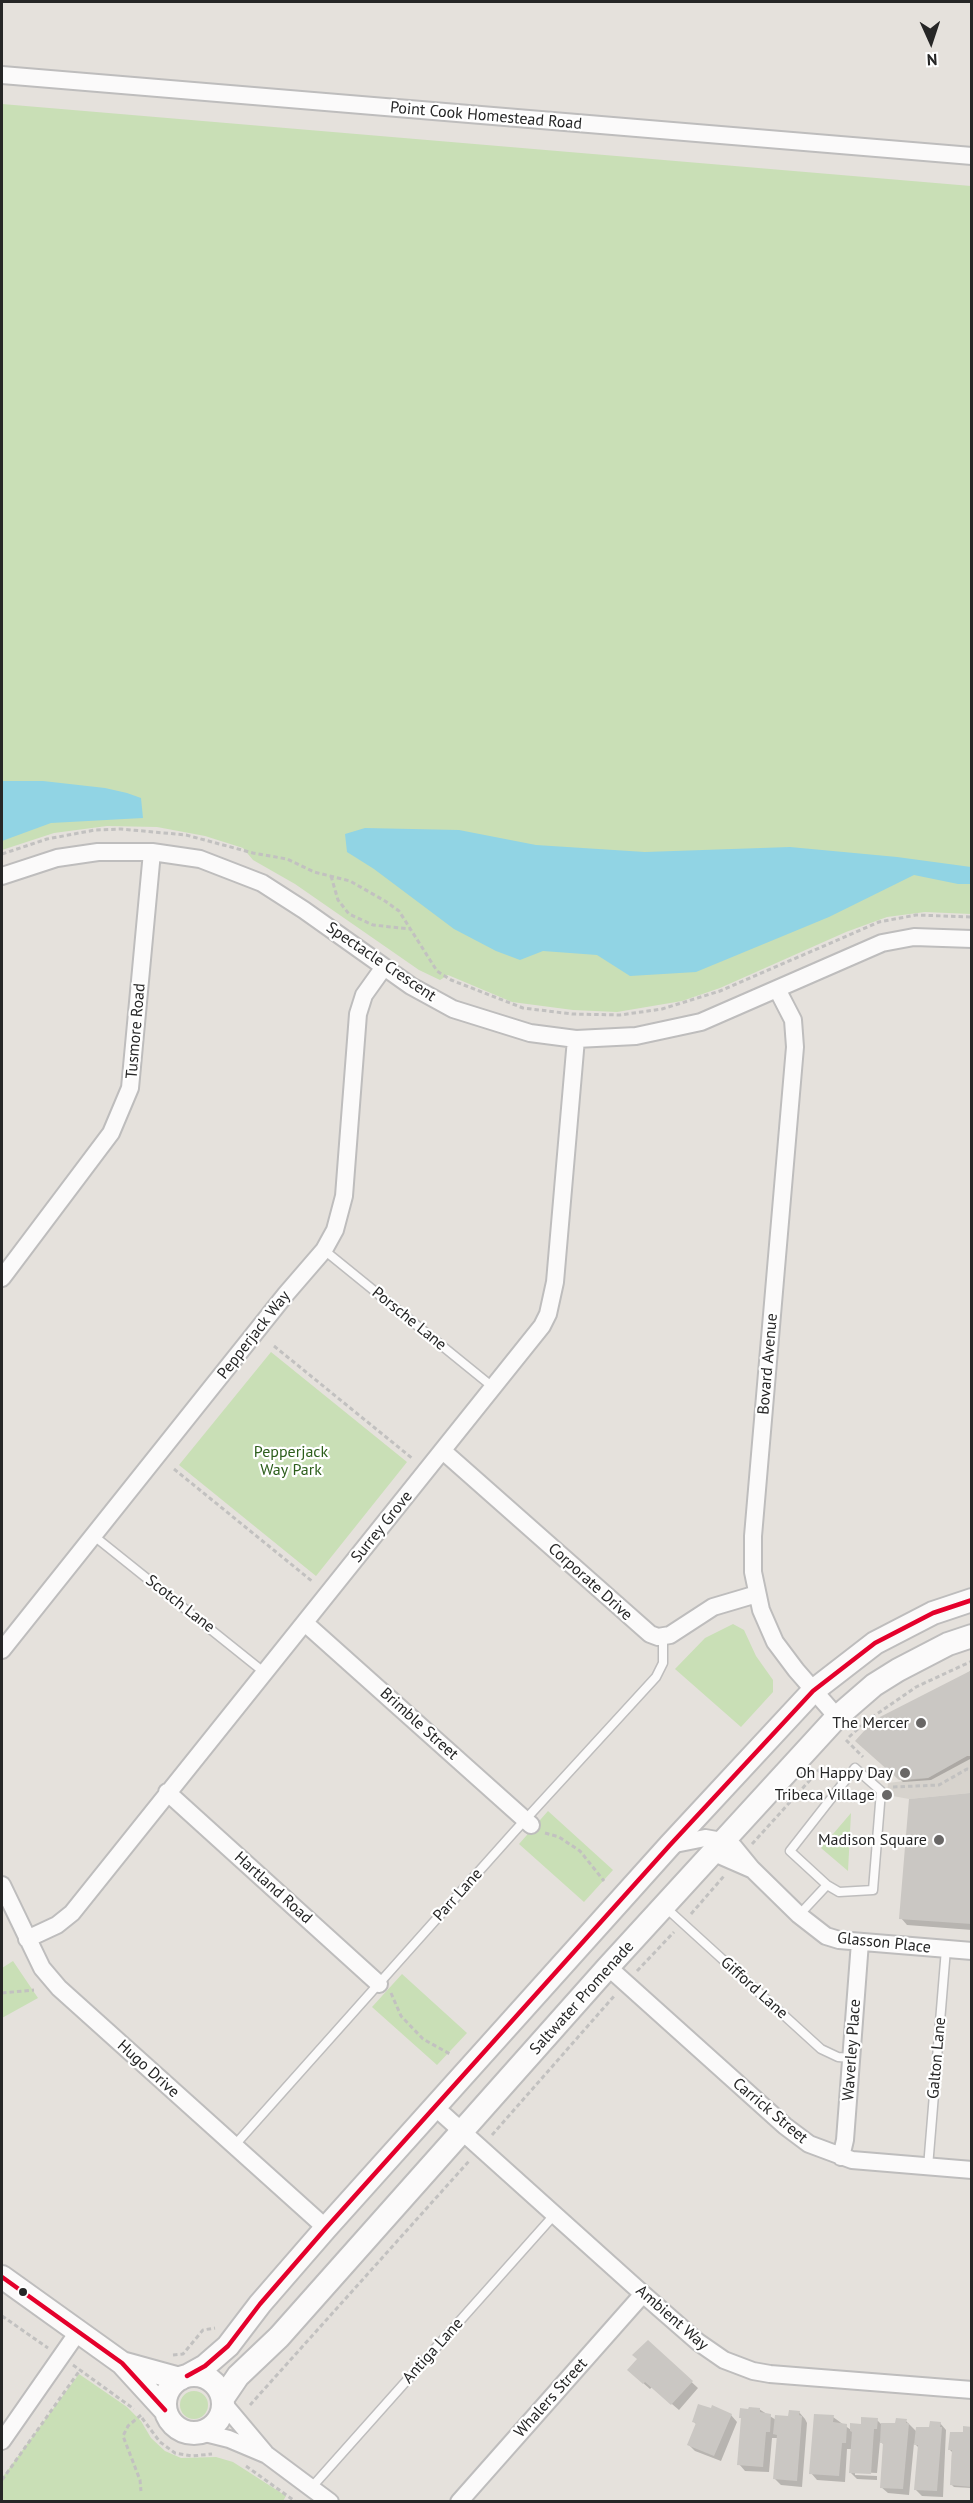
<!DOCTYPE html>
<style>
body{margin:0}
#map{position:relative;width:973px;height:2503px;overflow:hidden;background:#e5e1dc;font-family:"PT Sans",sans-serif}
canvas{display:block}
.frame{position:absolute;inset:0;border:3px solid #262626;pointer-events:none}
.north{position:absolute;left:901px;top:12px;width:60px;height:60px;-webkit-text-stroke:4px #fff;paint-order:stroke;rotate:177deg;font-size:16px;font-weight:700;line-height:24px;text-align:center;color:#262626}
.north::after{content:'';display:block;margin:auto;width:21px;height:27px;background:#262626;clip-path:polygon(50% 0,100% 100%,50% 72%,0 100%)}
</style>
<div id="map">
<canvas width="973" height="2503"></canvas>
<div class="frame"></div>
<div class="north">N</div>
</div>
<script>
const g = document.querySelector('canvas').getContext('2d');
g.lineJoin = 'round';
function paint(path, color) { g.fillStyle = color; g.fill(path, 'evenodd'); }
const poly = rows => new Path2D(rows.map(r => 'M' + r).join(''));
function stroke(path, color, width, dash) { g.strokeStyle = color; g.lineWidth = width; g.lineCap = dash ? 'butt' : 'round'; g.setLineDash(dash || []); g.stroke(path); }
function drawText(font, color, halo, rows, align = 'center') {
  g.font = font + ' "PT Sans",sans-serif'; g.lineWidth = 4.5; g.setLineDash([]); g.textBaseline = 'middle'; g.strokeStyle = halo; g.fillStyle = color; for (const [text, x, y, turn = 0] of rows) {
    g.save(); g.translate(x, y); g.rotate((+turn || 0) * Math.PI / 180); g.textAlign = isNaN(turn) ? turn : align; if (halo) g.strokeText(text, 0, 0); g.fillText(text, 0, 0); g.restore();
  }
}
paint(poly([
 [2,104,971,186,971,914,925,912,887,917,846,932,720,988,682,1001,617,1012,573,1010,512,1002,448,975,440,980,419,970,295,884,253,860,243,848,205,836,157,827,107,826,54,833,2,850],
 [271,1352,407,1462,316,1576,179,1465],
 [733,1624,744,1630,756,1656,773,1680,773,1692,741,1727,675,1669,705,1638],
 [548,1811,613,1870,584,1902,519,1844],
 [851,1813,848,1871,821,1848],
 [13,1961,38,1998,2,2018,2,1968],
 [402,1974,467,2033,437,2065,372,2007],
 [79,2374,127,2407,141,2421,151,2438,165,2451,181,2458,216,2457,233,2462,286,2496,283,2501,2,2501,2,2478],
 '180 2405a14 14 0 1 1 28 0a14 14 0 1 1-28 0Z'
]), '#c9dfb6');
paint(poly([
 [967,1756,971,1756,971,1812,970,1793,909,1799,887,1795,888,1783,928,1778]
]), '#d7d3cd');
paint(poly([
 [2,781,43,781,105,788,127,793,141,798,143,818,51,823,2,841],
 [365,828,459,830,536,845,645,852,790,847,897,857,971,867,971,884,958,884,914,875,829,917,696,972,630,976,597,955,543,951,520,960,496,951,454,929,374,869,347,852,345,834]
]), '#91d4e4');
paint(poly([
 [972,1670,972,1758,931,1780,903,1782,857,1741],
 [970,1795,972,1796,972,1930,907,1925,901,1918],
 [648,2342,698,2388,679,2410,652,2387,650,2389,635,2376,638,2359],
 [759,2409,776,2420,790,2418,799,2412,805,2419,807,2423,802,2487,781,2485,775,2479,778,2438,772,2438,769,2472,745,2471,739,2464],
 [731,2415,737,2422,721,2461,695,2451,689,2445,697,2425,693,2421],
 [833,2417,851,2430,877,2420,881,2424,897,2425,906,2421,917,2432,930,2429,940,2423,946,2430,943,2497,922,2496,915,2489,919,2448,914,2443,909,2495,888,2493,881,2487,884,2445,880,2441,877,2473,855,2472,855,2475,877,2476,877,2480,857,2479,850,2472,852,2449,847,2449,845,2482,817,2480,811,2473],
 [972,2428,972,2488,954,2487,951,2484,952,2452,949,2449]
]), '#0003');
paint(poly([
 [972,1670,972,1756,967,1756,928,1778,899,1780,855,1741,874,1720],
 [970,1793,972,1924,899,1919,909,1799],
 [648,2340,693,2381,671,2405,645,2382,643,2384,627,2370,637,2359,632,2355],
 [698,2404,711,2408,712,2405,732,2414,714,2456,687,2445,696,2423,692,2422],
 [749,2407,760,2408,760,2412,771,2414,770,2432,766,2432,763,2467,737,2465,741,2418,739,2418,740,2408,748,2409],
 [789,2410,800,2411,799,2415,802,2416,797,2481,773,2479,777,2435,773,2434,775,2415,788,2416],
 [814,2414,834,2415,833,2422,847,2424,846,2443,842,2443,839,2476,809,2474],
 [861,2417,878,2418,877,2429,874,2429,871,2474,849,2473,852,2432,850,2431,850,2423,861,2424],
 [896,2418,907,2419,906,2423,909,2423,903,2489,880,2488,883,2443,880,2443,881,2423,895,2423],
 [930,2421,941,2422,940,2427,942,2427,937,2491,914,2490,918,2445,914,2445,916,2427,929,2427],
 [963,2426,972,2427,972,2487,950,2485,952,2450,948,2450,950,2432,963,2432]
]), '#cac7c3');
const lane = poly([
 [324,1250,494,1388],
 [94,1536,265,1673],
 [855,1768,881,1791,873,1890,839,1892,827,1885,790,1851,855,1768],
 [665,1907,821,2049,838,2057,851,2058],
 [799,1915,827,1885],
 [234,2146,514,1832,656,1677,663,1663,663,1637],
 [928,2167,946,1949],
 [311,2488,555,2214]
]);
const street = poly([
 [2,75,972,156],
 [2,876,57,858,98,852,152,852,200,859,262,883,304,910,411,986,453,1009,530,1033,576,1039,636,1036,701,1022,882,943,914,937,972,939],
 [777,989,793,1020,795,1047,753,1536,753,1572,761,1610,775,1642,796,1670,837,1717],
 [2,1278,111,1133,130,1088,152,852],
 [443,1451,650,1634,658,1637,670,1635,713,1607,757,1594],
 [305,1623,531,1825],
 [2,1650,286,1294,324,1250,335,1230,344,1196,358,1014,364,995,384,967],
 [167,1792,379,1984],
 [670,1845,705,1838,722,1841,734,1847,752,1869,799,1915,826,1936,839,1940,972,1951],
 [712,1852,751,1869],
 [2,1885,42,1968,59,1988,326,2228],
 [27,1939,57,1925,72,1913,542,1326,548,1314,555,1282,576,1039],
 [608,1967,785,2126,809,2144,852,2160,972,2170],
 [436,2108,643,2294,698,2342,724,2360,753,2371,770,2374,972,2390],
 [841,2157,845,2140,860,1942],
 [223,2403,265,2453],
 [201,2432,229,2439,267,2455,330,2502],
 [2,2441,78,2332],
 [459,2502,643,2294]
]);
const secondary = poly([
 [2,2277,122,2363,165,2410],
 [122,2363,180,2379],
 '165 2404a29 29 0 1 1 58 0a29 29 0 1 1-58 0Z',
 [187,2376,205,2366,228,2346,260,2304,326,2228,670,1845,813,1691,875,1643,933,1613,972,1600],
 [223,2398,238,2376,279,2337,608,1967,837,1717,874,1685,898,1670,948,1644,972,1636]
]);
stroke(lane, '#bebdbd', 11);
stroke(street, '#bebdbd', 20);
stroke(secondary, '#bebdbd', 26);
stroke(poly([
 [2,854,47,839,95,830,121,829,186,835,253,853,287,859,314,872,350,881,385,901,399,911,437,971,451,980,523,1008,572,1014,620,1015,662,1009,720,991,879,922,916,915,972,917],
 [331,876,338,900,349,914,373,925,410,929],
 [274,1346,413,1459],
 [174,1469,313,1582],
 [849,1737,868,1720,916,1687,972,1661],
 [846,1740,863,1757],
 [893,1787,939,1785,967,1769,972,1770],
 [545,1833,559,1837,580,1851,604,1881],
 [752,1844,820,1769],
 [691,1914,724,1876],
 [637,1971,674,1932],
 [2,1993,34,1990],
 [391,1993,401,2016,423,2039,450,2054],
 [492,2135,615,1995],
 [2,2316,48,2348],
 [173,2355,183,2354,203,2330,215,2328],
 [73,2365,134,2409],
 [250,2405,470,2160],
 [141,2415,128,2426,123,2436,140,2480,141,2491],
 [142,2418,160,2442,175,2453,192,2456,212,2454],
 [246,2466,296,2502],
 [2,2480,80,2370]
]), '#c2c1c0', 3, [4.5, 3]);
stroke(lane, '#fbfafa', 8);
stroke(street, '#fbfafa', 16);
stroke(secondary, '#fbfafa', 22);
stroke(poly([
 [2,2277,122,2363,165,2410],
 [187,2376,205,2366,228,2346,260,2304,326,2228,670,1845,813,1691,875,1643,933,1613,972,1600]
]), '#e4002b', 4.5);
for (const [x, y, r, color] of [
 [921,1723,6,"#696766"],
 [905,1773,6,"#696766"],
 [887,1795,6,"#696766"],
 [939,1840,6,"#696766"],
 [23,2292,5,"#262626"]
]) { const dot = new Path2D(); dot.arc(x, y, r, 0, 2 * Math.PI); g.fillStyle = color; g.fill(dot); stroke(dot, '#fff', 2); }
drawText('16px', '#262626', '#fff', [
 ["Point Cook Homestead Road",486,116,5],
 ["Spectacle Crescent",381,962,34],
 ["Tusmore Road",136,1031,-85],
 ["Porsche Lane",409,1319,39],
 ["Pepperjack Way",254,1335,-52],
 ["Bovard Avenue",768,1364,-85],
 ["Surrey Grove",382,1527,-51],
 ["Corporate Drive",590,1582,42],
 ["Scotch Lane",180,1604,38],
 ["Brimble Street",419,1724,42],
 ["Hartland Road",273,1888,42],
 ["Parr Lane",458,1895,-48],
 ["Glasson Place",884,1943,6],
 ["Gifford Lane",754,1988,42],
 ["Saltwater Promenade",582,1998,-48],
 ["Waverley Place",852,2050,-86],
 ["Galton Lane",937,2058,-85],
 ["Hugo Drive",148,2069,42],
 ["Carrick Street",770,2111,40],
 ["Ambient Way",672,2318,41],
 ["Antiga Lane",433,2351,-48],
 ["Whalers Street",551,2398,-48]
]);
drawText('16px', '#2c5e1b', '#fff', [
 ["Pepperjack",291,1452],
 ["Way Park",291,1470]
]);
drawText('16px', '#262626', '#fff', [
 ["The Mercer",909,1723],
 ["Oh Happy Day",893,1773],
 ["Tribeca Village",875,1795],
 ["Madison Square",927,1840]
], 'right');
</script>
